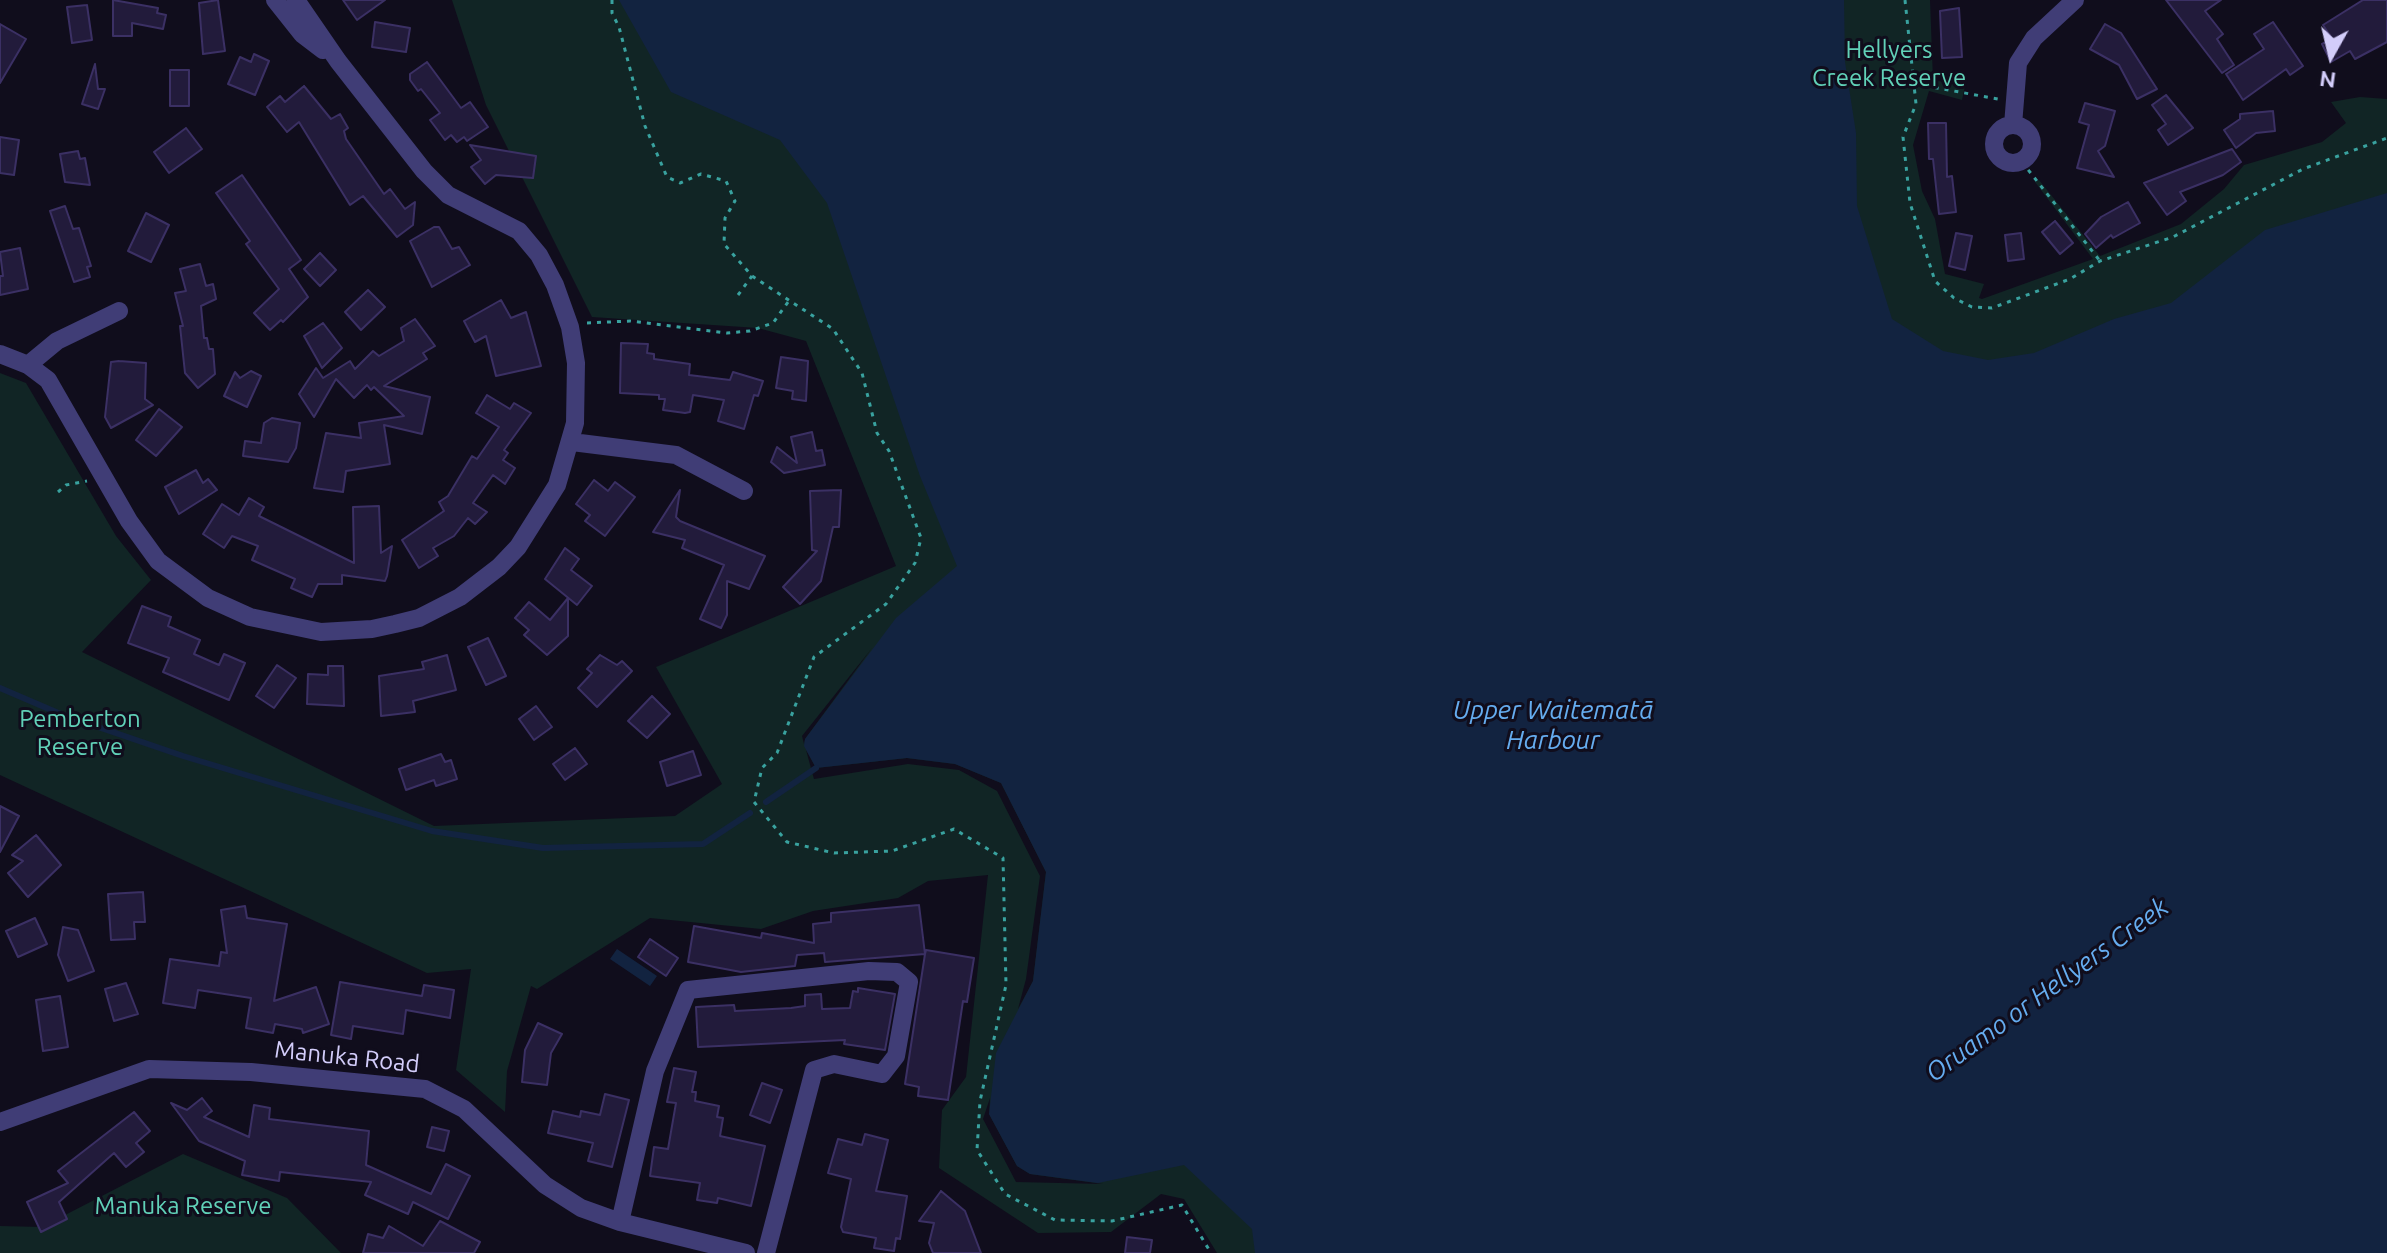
<!DOCTYPE html>
<meta charset="utf-8">
<style>
body{margin:0}
#map{position:relative;width:2387px;height:1253px;overflow:hidden;background:#100d1c;font-family:Ubuntu,sans-serif}
canvas{display:block}
.north{position:absolute;left:2291px;top:16px;width:80px;height:80px;-webkit-text-stroke:6px #100d1c;paint-order:stroke;rotate:188deg;font-size:22px;font-weight:700;line-height:32px;text-align:center;color:#d3cdfa}
.north::after{content:'';display:block;margin:auto;width:28px;height:36px;background:#d3cdfa;clip-path:polygon(50% 0,100% 100%,50% 72%,0 100%)}
</style>
<div id="map">
<canvas width="2387" height="1253"></canvas>
<div class="north">N</div>
</div>
<script>
const g = document.querySelector('canvas').getContext('2d');
g.lineJoin = 'round';
function paint(path, color) { g.fillStyle = color; g.fill(path, 'evenodd'); }
const poly = rows => new Path2D(rows.map(r => 'M' + r).join(''));
function stroke(path, color, width, dash) { g.strokeStyle = color; g.lineWidth = width; g.lineCap = dash ? 'butt' : 'round'; g.setLineDash(dash || []); g.stroke(path); }
function drawText(font, color, halo, rows, align = 'center') {
  g.font = font + ' Ubuntu,sans-serif'; g.lineWidth = 6; g.setLineDash([]); g.textBaseline = 'middle'; g.strokeStyle = halo; g.fillStyle = color; for (const [text, x, y, turn = 0] of rows) {
    g.save(); g.translate(x, y); g.rotate((+turn || 0) * Math.PI / 180); g.textAlign = isNaN(turn) ? turn : align; if (halo) g.strokeText(text, 0, 0); g.fillText(text, 0, 0); g.restore();
  }
}
paint(poly([
 [452,0,1930,0,1933,80,1965,86,1962,100,1929,91,1913,145,1922,191,1935,219,1945,274,1984,284,1979,298,1982,299,2093,259,2035,182,2039,180,2100,256,2181,224,2224,189,2244,165,2322,142,2346,123,2331,102,2360,97,2387,99,2387,638,1757,1253,1217,1253,1184,1199,1161,1194,1111,1232,1038,1233,939,1168,942,1110,966,1077,988,875,928,881,898,898,813,911,761,929,650,918,537,989,531,986,507,1071,505,1112,456,1070,471,969,427,973,0,775,0,373,26,383,116,536,151,580,82,652,434,826,675,816,722,784,656,667,896,566,806,341,758,328,592,317,486,105],
 [872,648,805,739,804,744,802,736],
 [806,750,816,768,907,758,955,764,1001,783,1046,872,1033,981,1018,1009,1026,979,1040,876,997,791,959,770,908,764,814,779],
 [990,1098,989,1114,1017,1166,1030,1174,1103,1184,1016,1182,983,1119],
 [183,1154,287,1198,341,1253,0,1253,0,1226,42,1227]
]), '#112525');
paint(poly([
 [619,0,1844,0,1845,62,1856,133,1857,206,1892,319,1943,351,1988,360,2034,353,2114,319,2171,303,2265,230,2387,193,2387,1253,1255,1253,1252,1229,1184,1165,1098,1183,1030,1174,1017,1166,989,1114,996,1053,1033,981,1046,872,1001,783,955,764,907,758,816,768,804,746,805,739,896,618,957,566,920,476,827,203,780,140,671,92],
 [617,949,657,976,650,986,610,959]
]), '#122340');
stroke(poly([
 [0,688,63,715,183,756,432,831,543,848,703,844,750,813],
 [766,802,816,768]
]), '#122340', 6);
const building = poly([
 [113,0,158,8,157,13,166,15,163,29,132,23,132,36,113,36,113,0],
 [218,0,225,51,203,54,199,3,218,0],
 [343,0,385,0,357,20,343,0],
 [2166,0,2221,0,2205,11,2223,34,2217,39,2234,65,2222,73,2166,0],
 [2363,0,2387,0,2387,42,2355,59,2350,51,2331,62,2322,44,2332,39,2323,25,2363,0],
 [87,5,92,40,72,43,67,7,87,5],
 [1959,8,1962,57,1942,58,1940,11,1959,8],
 [375,22,410,28,406,52,372,47,375,22],
 [2273,22,2303,66,2290,75,2286,69,2243,100,2226,74,2264,49,2254,34,2273,22],
 [0,24,26,39,0,83,0,24],
 [2105,24,2121,33,2157,89,2137,99,2119,65,2090,49,2105,24],
 [254,54,269,61,255,95,228,84,240,57,251,62,254,54],
 [427,62,461,108,470,102,488,127,467,141,464,137,457,142,451,135,445,140,430,120,440,113,421,89,418,91,410,80,410,74,427,62],
 [95,64,98,89,105,89,98,109,82,104,95,64],
 [170,70,189,70,189,106,170,106,170,70],
 [304,86,331,119,340,114,348,128,344,131,346,139,384,194,390,189,405,209,415,202,413,225,397,237,363,196,350,205,299,122,287,132,267,107,280,96,285,102,304,86],
 [2166,95,2193,128,2168,145,2158,130,2166,124,2152,105,2166,95],
 [2085,103,2115,111,2105,146,2098,151,2114,177,2077,168,2089,125,2079,122,2085,103],
 [2273,111,2275,131,2256,133,2236,148,2224,130,2240,119,2240,114,2273,111],
 [1928,123,1946,123,1947,177,1952,176,1956,212,1939,214,1933,159,1929,159,1928,123],
 [186,128,202,149,169,173,154,152,186,128],
 [0,137,19,140,14,175,0,173,0,137],
 [470,145,536,156,533,178,496,175,485,184,471,167,481,160,470,145],
 [2232,149,2241,162,2223,175,2180,192,2186,201,2167,215,2144,183,2232,149],
 [78,151,80,159,85,158,90,185,65,182,60,154,78,151],
 [242,175,301,260,289,269,308,297,283,322,281,320,270,330,254,313,279,289,246,244,250,241,216,193,242,175],
 [2128,202,2140,223,2113,238,2111,235,2096,248,2085,234,2101,217,2128,202],
 [65,206,73,229,79,228,91,266,87,267,90,277,74,282,50,211,65,206],
 [146,213,169,225,151,262,128,251,146,213],
 [2055,221,2073,243,2060,254,2042,232,2055,221],
 [434,227,439,227,452,249,459,247,470,265,432,287,410,241,434,227],
 [1956,233,1972,236,1965,270,1949,266,1956,233],
 [2021,233,2024,259,2008,261,2005,235,2021,233],
 [20,248,28,289,0,295,0,276,3,276,0,252,20,248],
 [320,253,336,270,320,286,304,269,320,253],
 [200,264,206,286,213,284,216,299,201,306,204,338,207,338,209,349,213,349,215,374,198,388,185,373,180,326,183,326,175,293,186,291,180,269,200,264],
 [368,290,385,307,361,330,345,312,368,290],
 [501,300,511,318,526,312,541,366,496,376,486,336,475,342,464,321,501,300],
 [415,319,435,346,423,353,427,359,384,386,430,397,422,434,384,425,390,464,346,471,343,492,314,488,326,433,361,438,359,423,404,416,374,387,371,390,367,385,354,398,336,379,314,417,299,394,316,368,323,378,350,361,355,369,373,351,379,356,404,341,401,328,415,319],
 [323,323,342,348,322,368,304,336,323,323],
 [621,343,648,344,647,353,654,354,654,359,690,364,689,375,730,380,733,372,763,381,758,396,754,395,744,429,718,421,724,400,693,395,690,412,685,413,663,410,665,399,659,399,659,395,620,393,621,343],
 [781,357,808,361,806,401,792,399,793,391,776,388,781,357],
 [119,361,146,363,145,399,153,405,111,428,105,417,111,362,119,361],
 [251,371,261,376,247,407,224,396,235,372,240,378,251,371],
 [487,395,510,409,514,403,531,413,504,450,508,453,503,460,515,468,505,484,493,475,473,503,487,512,475,524,468,518,454,536,433,548,438,556,419,568,402,540,444,511,439,502,448,496,472,456,477,459,499,427,476,413,487,395],
 [159,409,182,427,156,456,136,440,159,409],
 [272,418,300,423,296,448,288,462,243,456,245,441,261,443,264,423,272,418],
 [812,432,816,451,822,450,825,465,784,473,771,462,777,447,797,463,791,437,812,432],
 [196,470,203,483,208,479,217,490,179,514,165,487,196,470],
 [594,480,608,491,615,482,635,497,605,536,585,521,590,515,576,504,594,480],
 [680,490,676,517,680,521,765,556,749,589,727,581,727,615,721,628,700,619,724,565,682,548,685,540,653,532,680,490],
 [841,490,839,527,833,527,821,581,800,604,783,587,817,551,812,550,810,491,841,490],
 [249,498,264,507,259,516,354,563,353,507,379,506,381,553,392,546,387,576,385,581,342,575,342,584,318,584,312,597,291,588,295,579,252,560,258,546,232,536,224,548,203,534,222,504,239,515,249,498],
 [565,548,579,559,571,570,592,586,577,605,545,579,565,548],
 [568,598,568,636,547,655,524,635,529,630,515,618,529,602,550,620,568,598],
 [142,606,171,617,168,626,200,640,194,654,219,665,224,654,245,663,229,700,163,672,169,658,128,643,142,606],
 [488,638,506,676,486,685,468,647,488,638],
 [447,655,456,690,413,701,415,712,381,716,379,676,424,669,422,662,447,655],
 [600,655,617,665,622,661,632,671,597,707,578,688,592,673,587,669,600,655],
 [277,665,296,678,274,708,256,696,277,665],
 [328,666,343,666,344,706,307,704,308,674,328,675,328,666],
 [652,696,670,714,647,738,628,721,652,696],
 [536,706,552,727,534,740,519,719,536,706],
 [575,748,587,764,565,780,553,764,575,748],
 [693,751,701,775,667,786,660,762,693,751],
 [441,754,445,762,451,760,457,779,436,786,434,780,406,790,399,769,441,754],
 [0,806,19,816,0,852,0,806],
 [36,835,61,865,28,897,8,873,23,861,12,855,36,835],
 [143,892,145,922,134,922,135,939,111,940,108,894,143,892],
 [919,905,925,954,926,950,974,958,967,1002,963,1001,948,1100,918,1096,919,1087,905,1084,925,954,825,962,824,953,797,955,795,966,741,972,688,962,694,926,761,938,762,933,814,943,813,924,831,922,831,913,919,905],
 [245,906,247,918,287,924,274,1001,316,987,329,1024,303,1033,302,1029,275,1024,273,1033,246,1028,251,998,198,990,195,1008,163,1003,170,959,219,966,221,952,227,953,221,910,245,906],
 [35,918,47,944,18,957,6,931,35,918],
 [63,927,78,930,94,971,68,981,58,955,63,927],
 [650,939,678,958,666,976,638,957,650,939],
 [340,982,422,996,424,985,454,990,450,1018,406,1010,403,1034,353,1026,351,1039,331,1035,340,982],
 [126,983,138,1014,114,1021,105,989,126,983],
 [858,988,895,994,885,1050,844,1044,845,1040,698,1047,696,1007,734,1005,735,1011,791,1008,805,1006,805,995,821,994,822,1009,850,1008,853,991,858,992,858,988],
 [60,996,68,1047,43,1051,36,1000,60,996],
 [538,1023,562,1034,551,1053,547,1085,522,1082,525,1050,538,1023],
 [674,1068,696,1072,692,1092,696,1092,695,1101,719,1106,717,1117,723,1118,720,1136,765,1146,751,1206,718,1198,717,1203,697,1200,700,1183,650,1176,654,1147,668,1149,676,1103,667,1102,674,1068],
 [762,1083,782,1090,770,1123,750,1115,762,1083],
 [605,1094,629,1100,612,1167,588,1161,593,1143,548,1133,553,1111,580,1117,581,1111,600,1115,605,1094],
 [202,1098,212,1111,204,1117,249,1137,254,1105,270,1108,269,1119,369,1131,366,1165,431,1194,446,1164,470,1176,448,1219,413,1202,408,1214,365,1195,371,1182,280,1172,279,1181,242,1175,245,1161,199,1141,171,1103,187,1110,202,1098],
 [134,1112,150,1131,136,1143,144,1152,126,1167,114,1153,59,1202,67,1219,41,1232,27,1202,68,1183,58,1171,134,1112],
 [432,1127,449,1131,444,1151,427,1147,432,1127],
 [865,1134,888,1140,876,1191,907,1196,900,1239,896,1238,894,1251,874,1248,876,1238,843,1232,841,1227,851,1179,828,1173,838,1139,862,1145,865,1134],
 [941,1191,965,1211,981,1253,933,1253,929,1243,934,1223,919,1221,941,1191],
 [440,1221,480,1242,474,1253,363,1253,368,1234,383,1238,389,1226,423,1246,440,1221],
 [1127,1237,1152,1240,1150,1253,1125,1253,1127,1237]
]);
paint(building, '#221b3b');
stroke(building, '#3b3064', 2);
stroke(poly([
 [612,0,612,13,619,27,645,126,667,177,680,183,701,174,726,181,735,201,725,218,724,244,752,276,833,329,862,373,877,433,889,451,921,538,915,563,886,604,814,657,777,753,762,768,754,802,787,842,834,853,892,851,954,829,1003,858,1006,985,980,1101,977,1150,1005,1194,1055,1220,1112,1221,1182,1205,1211,1253],
 [1905,0,1916,104,1903,137,1910,203,1935,281,1954,298,1972,307,1992,308,2070,279,2100,261,2173,237,2303,169,2387,138],
 [1915,84,1998,99],
 [2022,162,2100,261],
 [738,295,752,276],
 [587,323,630,321,727,333,750,331,773,323,788,302],
 [58,492,66,485,87,481]
]), '#39a29f', 3, [4, 6]);
stroke(poly([
 [275,0,302,34,323,50],
 '1994 144a19 19 0 1 1 38 0a19 19 0 1 1-38 0Z',
 [2013,125,2018,63,2034,38,2075,0],
 [0,354,28,365,48,380,129,521,158,561,208,598,250,617,321,632,372,629,395,624,419,618,460,597,499,567,518,547,557,485,575,423,576,363,570,327,555,285,539,255,519,231,448,195,424,171,338,61,296,0],
 [28,365,57,341,119,311],
 [572,442,676,455,744,491],
 [0,1122,149,1069,251,1072,425,1089,464,1109,545,1185,581,1208,620,1222,746,1253],
 [620,1222,655,1071,688,990,869,971,897,972,909,982,896,1056,882,1074,834,1064,814,1070,766,1253]
]), '#403d76', 18);
drawText('24px', '#61d1b8', '#100d1c', [
 ["Hellyers",1889,50],
 ["Creek Reserve",1889,78],
 ["Pemberton",80,719],
 ["Reserve",80,747],
 ["Manuka Reserve",183,1206]
]);
drawText('24px', '#d3cdfa', '#100d1c', [
 ["Manuka Road",347,1057,6]
]);
drawText('italic 26px', '#65acef', '#100d1c', [
 ["Upper Waitematā",1553,710],
 ["Harbour",1553,740],
 ["Oruamo or Hellyers Creek",2047,990,-36]
]);
</script>
